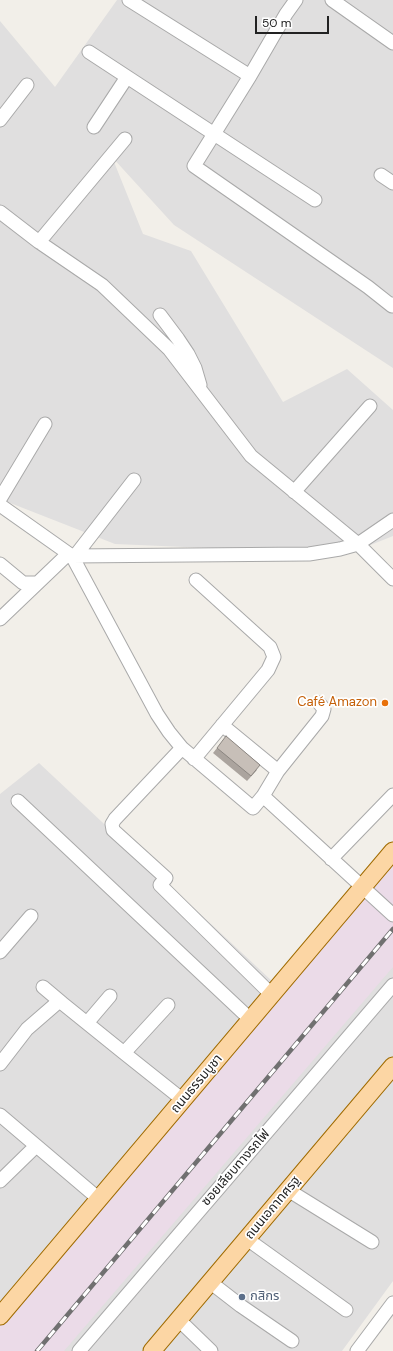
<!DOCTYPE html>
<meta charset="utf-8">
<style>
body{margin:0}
#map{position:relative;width:393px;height:1351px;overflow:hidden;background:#f2efe9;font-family:"DM Sans",sans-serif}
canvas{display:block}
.scale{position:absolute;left:255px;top:16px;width:74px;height:18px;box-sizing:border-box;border:2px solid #222;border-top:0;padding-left:5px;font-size:12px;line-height:14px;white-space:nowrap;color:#222;-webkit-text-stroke:3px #fff;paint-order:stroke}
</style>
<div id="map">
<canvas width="393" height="1351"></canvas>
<div class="scale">50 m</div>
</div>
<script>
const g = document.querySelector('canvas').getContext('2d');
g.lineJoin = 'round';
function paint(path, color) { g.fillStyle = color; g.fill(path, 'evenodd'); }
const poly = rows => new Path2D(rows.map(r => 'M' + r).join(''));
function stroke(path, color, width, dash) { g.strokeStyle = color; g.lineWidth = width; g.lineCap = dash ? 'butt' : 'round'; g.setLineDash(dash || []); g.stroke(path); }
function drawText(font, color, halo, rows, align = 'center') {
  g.font = font + ' "DM Sans","Noto Sans Thai",sans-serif'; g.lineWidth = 3.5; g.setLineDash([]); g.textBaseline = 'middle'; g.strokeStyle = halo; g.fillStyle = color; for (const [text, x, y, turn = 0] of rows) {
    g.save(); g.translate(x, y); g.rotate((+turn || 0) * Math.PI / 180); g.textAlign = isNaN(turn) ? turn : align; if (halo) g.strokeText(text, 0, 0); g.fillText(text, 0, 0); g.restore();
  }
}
paint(poly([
 [117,0,393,0,393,368,174,225,112,157,143,234,191,251,283,402,347,369,393,410,393,536,348,554,115,544,0,499,0,21,55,87],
 [39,763,304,1011,0,1351,0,794],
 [393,952,393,1281,342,1351,48,1351]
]), '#e0dfdf');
paint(poly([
 [393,862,393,967,64,1351,0,1351,0,1326]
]), '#ebdbe8');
const minor = poly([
 [129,0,250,76],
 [296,0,286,14,250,76,194,166,368,287,392,306,393,304],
 [332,0,393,43],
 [89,52,315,200],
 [0,120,27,85],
 [94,127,127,77],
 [381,175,393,183],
 [0,212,39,242,102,285,169,349,251,456,358,544,393,579],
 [39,242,125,139],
 [160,315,178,339,188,354,195,368,200,385],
 [294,492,370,406],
 [0,499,45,424],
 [0,505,72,556,157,714,169,732,182,748,253,808,263,796,393,915],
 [72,556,309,554,340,549,358,544,393,520],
 [75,556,134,480],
 [0,564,23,583,37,583],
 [0,619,68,554],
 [222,725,278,771],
 [182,748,115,819,112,824,113,830,166,878,160,885,272,995],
 [194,759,268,670,274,657,270,647,196,580],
 [263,796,278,771,322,716,324,709,319,703],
 [18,801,251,1020],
 [331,859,393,795],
 [0,952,31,916],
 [43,987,62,1003],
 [87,1023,110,996],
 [124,1053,183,1100],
 [0,1064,27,1029,57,1003,62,1003,124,1053,168,1005],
 [0,1115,99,1199],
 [0,1181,36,1146],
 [288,1190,372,1242],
 [247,1239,346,1310],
 [210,1282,241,1306,292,1341],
 [179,1320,211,1351],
 [79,1351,393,985],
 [357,1351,393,1303]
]);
const major = poly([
 [0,1316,393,851],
 [152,1351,393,1066]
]);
stroke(minor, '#a9a9a9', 15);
stroke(major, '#a06b00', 19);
stroke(minor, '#fff', 13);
stroke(major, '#fcd6a4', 17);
const rail = poly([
 [37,1351,393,929]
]);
stroke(rail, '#707070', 4.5);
stroke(rail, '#fff', 3, [9]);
paint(poly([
 [217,748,257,770,247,781,213,753]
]), '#aba49e');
const building = poly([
 [226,736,260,765,251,776,217,748,226,736]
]);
paint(building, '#c7bfb8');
stroke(building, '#8b8681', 1);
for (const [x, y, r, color] of [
 [385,703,4,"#e8710a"],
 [242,1297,4,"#5c6f8a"]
]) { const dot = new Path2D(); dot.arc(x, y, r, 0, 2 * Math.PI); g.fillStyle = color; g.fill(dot); stroke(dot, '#fff', 1.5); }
drawText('13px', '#c56008', '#fff', [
 ["Café Amazon",377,703]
], 'right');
drawText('13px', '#222', '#fff', [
 ["ถนนธรรมบูชา",197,1084,-50],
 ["ซอยเลียบทางรถไฟ",236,1168,-49],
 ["ถนนเอกาทศรฐ",273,1208,-50]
]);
drawText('13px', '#4e5e75', '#fff', [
 ["กสิกร",250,1297]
], 'left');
</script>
